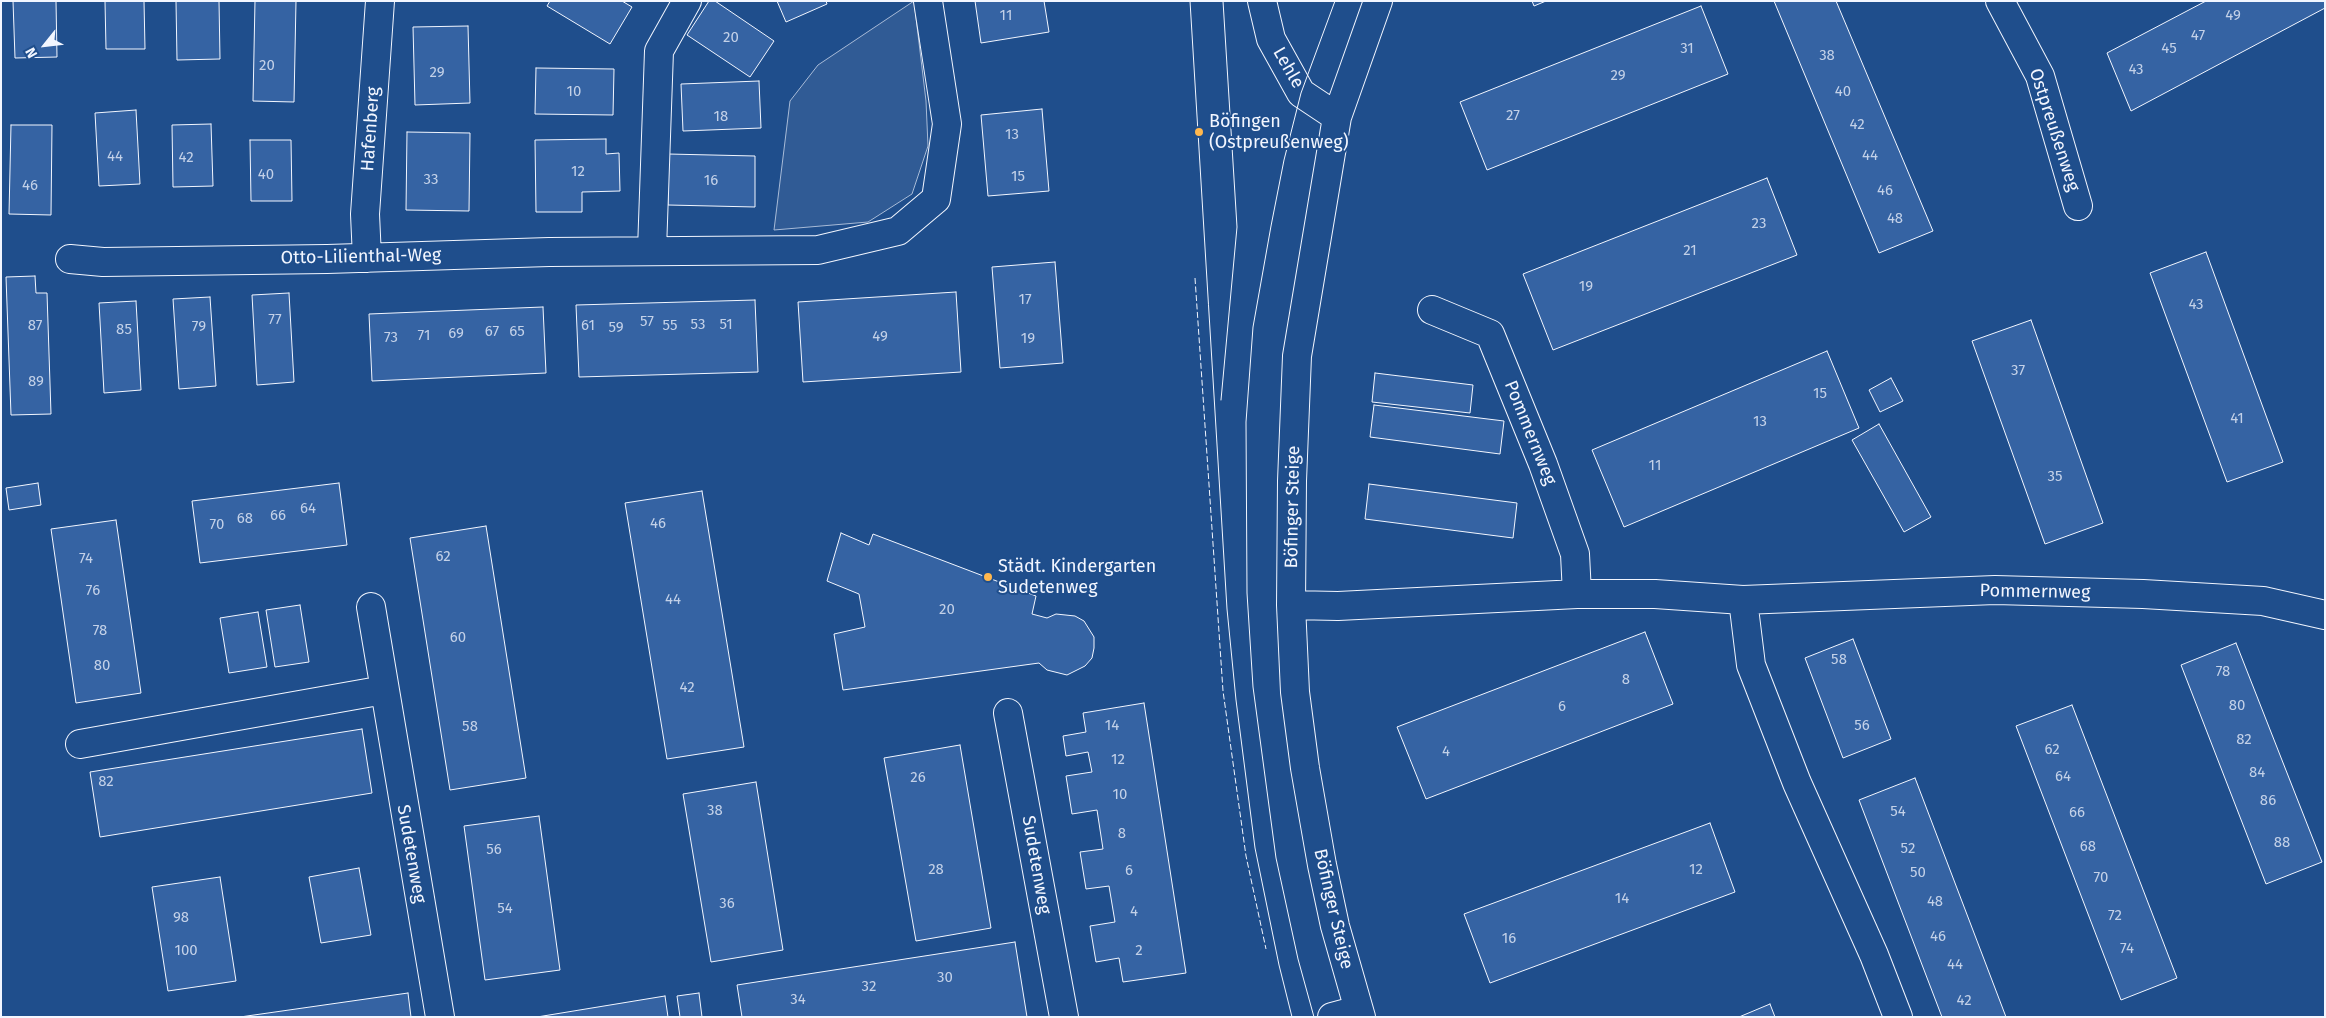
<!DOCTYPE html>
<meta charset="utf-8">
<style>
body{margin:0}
#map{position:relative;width:2326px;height:1018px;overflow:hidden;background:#1f4e8c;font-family:"Fira Sans",sans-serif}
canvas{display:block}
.frame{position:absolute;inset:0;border:2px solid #f2f6ff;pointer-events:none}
.north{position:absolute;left:20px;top:20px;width:50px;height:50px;-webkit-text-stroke:4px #1f4e8c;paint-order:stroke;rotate:241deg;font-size:14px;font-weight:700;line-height:20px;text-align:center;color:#f2f6ff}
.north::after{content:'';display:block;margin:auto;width:18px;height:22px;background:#f2f6ff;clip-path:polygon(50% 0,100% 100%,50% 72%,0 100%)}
</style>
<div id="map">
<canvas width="2326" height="1018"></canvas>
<div class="frame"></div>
<div class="north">N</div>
</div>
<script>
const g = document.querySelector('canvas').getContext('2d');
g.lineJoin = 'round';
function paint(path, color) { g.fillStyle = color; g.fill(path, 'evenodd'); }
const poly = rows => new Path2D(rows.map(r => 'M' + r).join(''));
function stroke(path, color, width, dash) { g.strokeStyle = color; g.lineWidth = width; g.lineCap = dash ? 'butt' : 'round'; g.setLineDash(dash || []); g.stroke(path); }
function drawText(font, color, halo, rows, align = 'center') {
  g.font = font + ' "Fira Sans",sans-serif'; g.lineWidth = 4; g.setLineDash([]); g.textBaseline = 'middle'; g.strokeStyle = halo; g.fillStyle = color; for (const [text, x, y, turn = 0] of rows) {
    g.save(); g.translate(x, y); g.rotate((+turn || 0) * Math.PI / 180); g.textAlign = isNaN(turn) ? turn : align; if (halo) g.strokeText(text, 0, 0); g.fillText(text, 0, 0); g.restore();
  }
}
const built = poly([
 [914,1,926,101,928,146,912,194,868,222,774,230,790,101,818,65,914,1]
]);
paint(built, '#305b95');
stroke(built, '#a8bbd7', 1);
const building = poly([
 [13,1,56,1,57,57,15,58,13,1],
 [105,1,144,1,145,49,106,49,105,1],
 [176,1,219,1,220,59,177,60,176,1],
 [255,1,296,1,294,102,253,101,255,1],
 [550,1,622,1,632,7,610,44,547,6,550,1],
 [709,1,715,1,774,41,750,77,687,35,709,1],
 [777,1,826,1,827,4,786,22,777,1],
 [975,1,1044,1,1049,32,981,43,975,1],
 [1532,1,1546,1,1534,6,1532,1],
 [1774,1,1836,1,1933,231,1879,253,1774,1],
 [2206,1,2325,1,2325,8,2131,111,2107,53,2206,1],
 [1701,6,1728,74,1487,170,1460,102,1701,6],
 [468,26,470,103,415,105,413,27,468,26],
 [536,68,614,69,613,115,535,114,536,68],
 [759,81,761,128,683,131,681,84,759,81],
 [1042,109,1049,191,988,196,981,115,1042,109],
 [136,110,140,184,99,186,95,113,136,110],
 [211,124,213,186,173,187,172,125,211,124],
 [11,125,52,125,51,215,9,214,11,125],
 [407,132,470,133,469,211,406,210,407,132],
 [606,139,606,154,619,153,620,191,582,192,582,212,536,212,535,140,606,139],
 [250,140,291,140,292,201,251,201,250,140],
 [668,154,755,156,755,207,668,205,668,154],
 [1767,178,1797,255,1553,350,1523,274,1767,178],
 [2206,252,2283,462,2227,482,2150,273,2206,252],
 [1055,262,1063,363,1000,368,992,267,1055,262],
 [35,276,36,293,47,293,51,414,11,415,6,277,35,276],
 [956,292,961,372,803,382,798,302,956,292],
 [289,293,294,382,257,385,252,295,289,293],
 [210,297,216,386,179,389,173,299,210,297],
 [755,300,758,372,579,377,576,305,755,300],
 [136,301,141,390,104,393,99,303,136,301],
 [543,307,546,373,372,381,369,314,543,307],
 [2031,320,2103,523,2045,544,1972,341,2031,320],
 [1827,351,1859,428,1624,527,1592,450,1827,351],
 [1375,373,1473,385,1470,413,1372,402,1375,373],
 [1891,378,1903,401,1880,412,1869,390,1891,378],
 [1374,405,1504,421,1500,454,1370,437,1374,405],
 [1879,424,1931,517,1904,532,1852,440,1879,424],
 [38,483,41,505,9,510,6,488,38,483],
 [339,483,347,545,200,563,192,501,339,483],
 [1369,484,1517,503,1513,538,1365,519,1369,484],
 [702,491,744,747,667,759,625,503,702,491],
 [116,520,141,693,76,703,51,529,116,520],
 [486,526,526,778,450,790,410,538,486,526],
 [841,533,869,545,873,534,1036,596,1032,614,1047,618,1056,614,1075,616,1084,621,1094,637,1094,648,1092,658,1085,666,1067,675,1047,670,1039,663,843,690,834,634,865,627,859,594,827,581,841,533],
 [300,605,309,662,275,667,266,610,300,605],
 [258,612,267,667,229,673,220,618,258,612],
 [1645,632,1673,704,1426,799,1397,727,1645,632],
 [1853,639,1891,739,1843,758,1805,658,1853,639],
 [2236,643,2322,862,2266,884,2181,665,2236,643],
 [1144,703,1186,973,1123,982,1119,958,1096,962,1090,926,1115,922,1109,886,1086,889,1080,852,1103,849,1097,810,1072,814,1066,776,1092,772,1088,752,1066,756,1063,736,1086,732,1083,713,1144,703],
 [2072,705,2177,978,2121,1000,2016,726,2072,705],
 [362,729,372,793,100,837,90,772,362,729],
 [960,745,991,928,916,941,884,758,960,745],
 [1915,778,2006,1017,1942,1017,1859,800,1915,778],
 [756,782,783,950,711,962,683,794,756,782],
 [539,816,560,970,485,980,464,826,539,816],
 [1710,823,1735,892,1490,983,1464,914,1710,823],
 [359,868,371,935,321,943,309,877,359,868],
 [220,877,236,981,168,991,152,887,220,877],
 [1015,942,1027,1017,742,1017,737,985,1015,942],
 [408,993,411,1017,240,1017,408,993],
 [699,993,702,1017,680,1017,677,996,699,993],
 [665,996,668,1017,537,1017,665,996],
 [1770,1004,1775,1017,1739,1017,1770,1004]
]);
paint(building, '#3563a3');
stroke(building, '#f2f6ff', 1);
const minor = poly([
 [1262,1,1271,39,1301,93,1337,117],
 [2000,1,2040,76,2078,206],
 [652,250,659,51,687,1],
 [367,258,365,214,380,1],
 [70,259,103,262,327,259,549,252,818,250,898,231,936,199,947,124,928,1],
 [1432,310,1490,334,1543,464,1575,554,1577,594],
 [1743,600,1751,665,1797,783,1874,955,1898,1017],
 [1291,605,1338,606,1577,594,1655,594,1743,600,1995,590,2143,594,2263,601,2325,615],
 [371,607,440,1017],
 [1008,713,1064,1017],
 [80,744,384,690],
 [1332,1017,1358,1010],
 [1361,1017,1335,926,1322,865,1305,768,1295,692,1291,605,1292,481,1297,356,1337,117,1378,1]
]);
stroke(minor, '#f2f6ff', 30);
stroke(minor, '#1f4e8c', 28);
stroke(poly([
 [1190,1,1227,609,1236,700,1255,848,1279,965,1292,1017],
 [1221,400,1237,227,1223,1],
 [1314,1017,1298,959,1276,858,1253,687,1247,593,1246,422,1253,327,1271,226,1284,160,1301,93,1335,1]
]), '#f2f6ff', 1);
stroke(poly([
 [1195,278,1223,691,1246,856,1266,949]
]), '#f2f6ff', 1, [6, 2.5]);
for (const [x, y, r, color] of [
 [1199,132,5,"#ffb74d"],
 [988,577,5,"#ffb74d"]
]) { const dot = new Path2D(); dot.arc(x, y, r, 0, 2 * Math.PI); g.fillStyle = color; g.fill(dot); stroke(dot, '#1f4e8c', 2); }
drawText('15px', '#c3d1e8', null, [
 ["11",1006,16],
 ["49",2233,16],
 ["47",2198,36],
 ["20",731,38],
 ["31",1687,49],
 ["45",2169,49],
 ["38",1827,56],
 ["20",267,66],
 ["43",2136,70],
 ["29",437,73],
 ["29",1618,76],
 ["10",574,92],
 ["40",1843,92],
 ["27",1513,116],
 ["18",721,117],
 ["42",1857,125],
 ["13",1012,135],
 ["44",1870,156],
 ["44",115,157],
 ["42",186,158],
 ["12",578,172],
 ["40",266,175],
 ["15",1018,177],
 ["33",431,180],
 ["16",711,181],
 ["46",30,186],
 ["46",1885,191],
 ["48",1895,219],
 ["23",1759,224],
 ["21",1690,251],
 ["19",1586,287],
 ["17",1025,300],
 ["43",2196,305],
 ["77",275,320],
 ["57",647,322],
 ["53",698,325],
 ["51",726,325],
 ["87",35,326],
 ["61",588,326],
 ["55",670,326],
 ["79",199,327],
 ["59",616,328],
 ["85",124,330],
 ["67",492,332],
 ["65",517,332],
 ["69",456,334],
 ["71",424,336],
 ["49",880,337],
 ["73",391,338],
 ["19",1028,339],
 ["37",2018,371],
 ["89",36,382],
 ["15",1820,394],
 ["41",2237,419],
 ["13",1760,422],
 ["11",1655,466],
 ["35",2055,477],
 ["64",308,509],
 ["66",278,516],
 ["68",245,519],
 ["46",658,524],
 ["70",217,525],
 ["62",443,557],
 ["74",86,559],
 ["76",93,591],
 ["44",673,600],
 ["20",947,610],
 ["78",100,631],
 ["60",458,638],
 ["58",1839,660],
 ["80",102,666],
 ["78",2223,672],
 ["8",1626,680],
 ["42",687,688],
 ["80",2237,706],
 ["6",1562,707],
 ["14",1112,726],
 ["56",1862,726],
 ["58",470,727],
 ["82",2244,740],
 ["62",2052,750],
 ["4",1446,752],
 ["12",1118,760],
 ["84",2257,773],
 ["64",2063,777],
 ["26",918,778],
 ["82",106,782],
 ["10",1120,795],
 ["86",2268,801],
 ["38",715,811],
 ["54",1898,812],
 ["66",2077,813],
 ["8",1122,834],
 ["88",2282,843],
 ["68",2088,847],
 ["52",1908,849],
 ["56",494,850],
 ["28",936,870],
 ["12",1696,870],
 ["6",1129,871],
 ["50",1918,873],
 ["70",2101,878],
 ["14",1622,899],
 ["48",1935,902],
 ["36",727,904],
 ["54",505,909],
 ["4",1134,912],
 ["72",2115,916],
 ["98",181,918],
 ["46",1938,937],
 ["16",1509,939],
 ["74",2127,949],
 ["100",186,951],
 ["2",1139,951],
 ["44",1955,965],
 ["30",945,978],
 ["32",869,987],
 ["34",798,1000],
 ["42",1964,1001]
]);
drawText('18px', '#f2f6ff', '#1f4e8c', [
 ["Lehle",1288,68,60],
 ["Hafenberg",371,129,-86],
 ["Ostpreußenweg",2054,130,72],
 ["Otto-Lilienthal-Weg",361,257,-1],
 ["Pommernweg",1530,433,68],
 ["Böfinger Steige",1293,507,-89],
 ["Pommernweg",2035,592,1],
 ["Sudetenweg",411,854,80],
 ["Sudetenweg",1036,865,80],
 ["Böfinger Steige",1333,909,77]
]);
drawText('18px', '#f2f6ff', '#1f4e8c', [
 ["Böfingen",1209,122],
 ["(Ostpreußenweg)",1209,143],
 ["Städt. Kindergarten",998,567],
 ["Sudetenweg",998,588]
], 'left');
</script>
